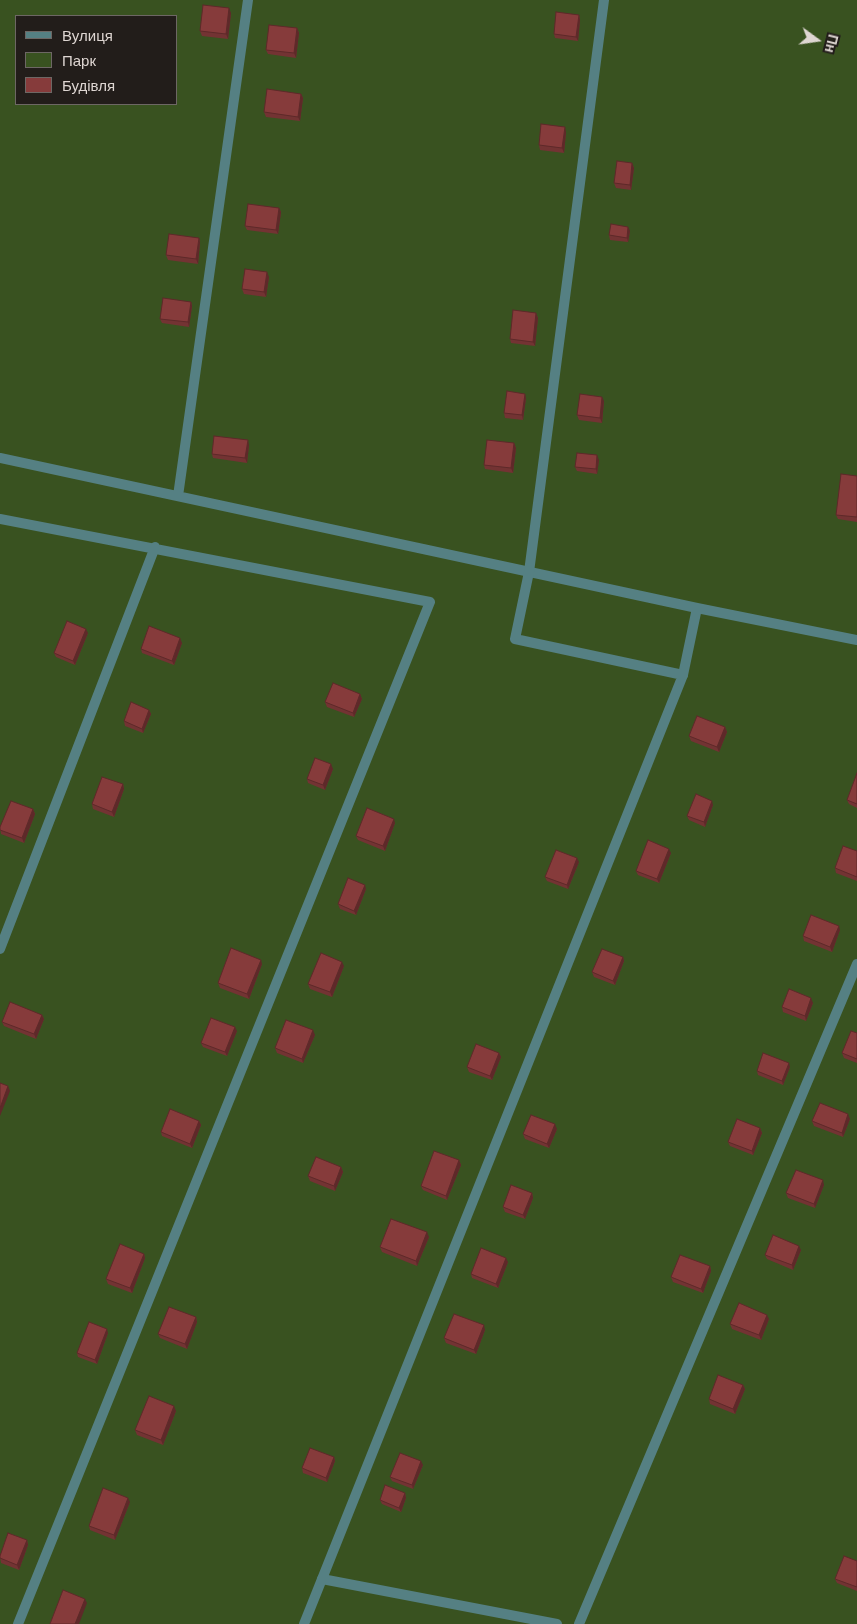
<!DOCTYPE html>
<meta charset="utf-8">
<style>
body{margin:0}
#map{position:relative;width:857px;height:1624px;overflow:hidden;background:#40342d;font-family:Barlow,sans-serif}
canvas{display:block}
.legend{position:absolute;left:15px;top:15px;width:162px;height:90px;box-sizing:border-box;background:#221d1a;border:1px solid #6d6764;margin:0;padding:6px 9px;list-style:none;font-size:15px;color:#ded6d2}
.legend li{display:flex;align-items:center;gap:10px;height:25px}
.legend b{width:25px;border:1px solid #6d6764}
.north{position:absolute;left:792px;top:15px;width:50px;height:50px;-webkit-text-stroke:4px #221d1a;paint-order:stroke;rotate:104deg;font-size:14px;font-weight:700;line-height:20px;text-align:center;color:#ded6d2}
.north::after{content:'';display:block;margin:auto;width:18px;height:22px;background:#ded6d2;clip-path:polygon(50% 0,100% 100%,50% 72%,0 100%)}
</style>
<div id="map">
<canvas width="857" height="1624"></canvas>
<ul class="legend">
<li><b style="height:6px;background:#558083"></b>Вулиця</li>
<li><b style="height:14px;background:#395220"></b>Парк</li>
<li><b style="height:14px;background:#863b3b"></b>Будівля</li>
</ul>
<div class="north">Пн</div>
</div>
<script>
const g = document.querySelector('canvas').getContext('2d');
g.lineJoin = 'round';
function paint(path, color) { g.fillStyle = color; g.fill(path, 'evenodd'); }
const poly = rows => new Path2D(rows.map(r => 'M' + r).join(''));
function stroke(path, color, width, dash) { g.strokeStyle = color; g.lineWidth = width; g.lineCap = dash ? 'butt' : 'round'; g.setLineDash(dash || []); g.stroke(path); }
paint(poly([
 [0,0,857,0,857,1624,0,1624],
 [16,16,176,16,176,104,16,104]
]), '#395220');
stroke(poly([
 [0,458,697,608,857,640],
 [178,496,248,0],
 [0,519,430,602,18,1624],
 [683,675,697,608],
 [0,949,155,547],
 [304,1624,322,1579],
 [579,1624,857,964]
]), '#558083', 10);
stroke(poly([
 [557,1624,322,1579,683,675,515,639,529,572,604,0]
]), '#558083', 10);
paint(poly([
 [231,13,228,39,202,36,200,31],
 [579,15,580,20,578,41,555,38,554,34],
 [297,28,299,33,296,58,268,54,266,50],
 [301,94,303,98,300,121,266,117,264,112],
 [566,132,564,153,540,150,539,145],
 [632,163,634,168,631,190,616,188,614,183],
 [279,208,281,212,278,234,247,230,245,226],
 [630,231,628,242,610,240,609,235],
 [199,238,200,242,198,264,168,260,166,255],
 [269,277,266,297,244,294,242,289],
 [191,302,192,306,189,327,162,323,160,319],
 [536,313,538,318,535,346,511,343,510,339],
 [526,398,523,420,505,418,504,413],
 [604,401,602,423,579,420,577,415],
 [514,443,516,448,513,473,485,469,484,465],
 [249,445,247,463,213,458,212,454],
 [599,460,597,474,577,471,575,467],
 [857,476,857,522,838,519,836,515],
 [88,633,75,665,56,657,54,653],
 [182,643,174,665,142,653,141,649],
 [360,694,362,699,354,717,327,707,325,702],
 [149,710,151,714,143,733,125,726,124,721],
 [725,727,727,732,719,752,691,741,689,736],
 [333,769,325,790,308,783,307,779],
 [857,773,857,808,849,804,847,800],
 [123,784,124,789,114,817,93,809,92,804],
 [713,805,705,827,689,820,687,816],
 [33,809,35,814,24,843,1,834,0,827],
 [395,823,385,851,358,840,356,836],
 [857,851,857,881,836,873,835,868],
 [671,853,659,883,638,875,636,871],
 [579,862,568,889,547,881,545,877],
 [366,889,356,915,340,909,338,904],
 [840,930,832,952,804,941,803,936],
 [623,957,624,961,615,985,594,977,592,972],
 [262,964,249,999,220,988,218,983],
 [344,966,332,997,310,989,308,984],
 [813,1003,806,1021,783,1012,782,1007],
 [42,1015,44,1019,36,1039,4,1026,2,1022],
 [237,1031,227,1056,203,1047,201,1043],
 [857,1033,857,1063,844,1058,842,1053],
 [315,1035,303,1063,277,1053,275,1048],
 [499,1053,501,1057,492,1080,469,1072,467,1067],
 [790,1067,783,1085,758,1075,757,1071],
 [850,1119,843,1137,814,1126,812,1121],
 [199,1121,201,1125,192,1148,162,1136,161,1132],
 [760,1128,762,1133,753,1155,730,1146,728,1142],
 [557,1129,549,1148,525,1139,523,1134],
 [459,1160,461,1165,447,1200,423,1190,421,1186],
 [341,1167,343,1172,335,1191,310,1181,308,1176],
 [824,1185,815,1208,788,1198,786,1193],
 [532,1193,533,1198,525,1219,505,1212,503,1207],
 [429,1237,417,1266,382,1252,380,1247],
 [801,1250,793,1270,767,1259,765,1255],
 [144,1254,145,1258,132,1293,108,1284,106,1279],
 [508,1262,498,1288,472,1278,471,1274],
 [710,1266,711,1271,703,1293,673,1282,671,1277],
 [196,1317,197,1322,187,1349,160,1338,158,1334],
 [769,1319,761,1340,732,1329,730,1324],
 [485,1330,476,1354,446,1343,444,1338],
 [108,1333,97,1364,78,1357,77,1353],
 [743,1385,745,1389,735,1414,710,1404,709,1399],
 [176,1411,163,1445,137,1435,135,1430],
 [334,1457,335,1461,327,1482,303,1473,302,1468],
 [423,1465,413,1489,392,1481,390,1477],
 [405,1493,406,1498,401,1512,382,1504,380,1500],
 [130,1502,115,1540,90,1530,89,1526],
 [27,1540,28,1545,19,1570,1,1563,0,1556],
 [857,1561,857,1591,837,1583,835,1579]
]), '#733333');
paint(poly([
 [229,8,231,13,228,39,226,34],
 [579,15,580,20,578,41,576,37],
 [297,28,299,33,296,58,294,53],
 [301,94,303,98,300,121,298,117],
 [565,127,566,132,564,153,562,148],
 [632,163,634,168,631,190,630,185],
 [279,208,281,212,278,234,276,230],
 [628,227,630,231,628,242,627,238],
 [199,238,200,242,198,264,196,259],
 [267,272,269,277,266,297,264,292],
 [191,302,192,306,189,327,188,322],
 [536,313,538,318,535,346,533,342],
 [525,394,526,398,523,420,522,415],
 [602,397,604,401,602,423,600,418],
 [248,440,249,445,247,463,245,458],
 [514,443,516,448,513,473,511,468],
 [597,455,599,460,597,474,596,469],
 [86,629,88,633,75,665,73,661],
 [180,638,182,643,174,665,172,661],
 [360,694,362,699,354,717,353,713],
 [149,710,151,714,143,733,142,729],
 [725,727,727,732,719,752,717,747],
 [331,764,333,769,325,790,323,785],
 [123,784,124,789,114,817,112,812],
 [712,801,713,805,705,827,704,822],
 [33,809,35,814,24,843,22,838],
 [394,819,395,823,385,851,383,846],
 [669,849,671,853,659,883,657,879],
 [577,858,579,862,568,889,567,885],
 [365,885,366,889,356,915,354,911],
 [839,926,840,930,832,952,830,947],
 [623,957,624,961,615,985,613,981],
 [261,960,262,964,249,999,247,994],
 [342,962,344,966,332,997,330,992],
 [811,998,813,1003,806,1021,805,1016],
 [42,1015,44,1019,36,1039,34,1034],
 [235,1027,237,1031,227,1056,225,1052],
 [313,1030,315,1035,303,1063,302,1059],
 [499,1053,501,1057,492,1080,490,1076],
 [789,1063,790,1067,783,1085,782,1081],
 [8,1086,10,1091,0,1116,0,1108],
 [848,1114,850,1119,843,1137,842,1133],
 [199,1121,201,1125,192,1148,190,1144],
 [555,1124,557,1129,549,1148,547,1144],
 [760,1128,762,1133,753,1155,752,1151],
 [459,1160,461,1165,447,1200,446,1196],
 [341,1167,343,1172,335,1191,334,1186],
 [823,1180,824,1185,815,1208,814,1204],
 [532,1193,533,1198,525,1219,523,1215],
 [427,1232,429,1237,417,1266,416,1261],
 [799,1246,801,1250,793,1270,792,1265],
 [144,1254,145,1258,132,1293,130,1288],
 [506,1258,508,1262,498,1288,496,1284],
 [710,1266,711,1271,703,1293,701,1289],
 [767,1315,769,1319,761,1340,759,1335],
 [196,1317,197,1322,187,1349,185,1344],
 [484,1325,485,1330,476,1354,474,1350],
 [107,1329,108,1333,97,1364,95,1360],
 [743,1385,745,1389,735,1414,733,1409],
 [174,1406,176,1411,163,1445,161,1440],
 [334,1457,335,1461,327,1482,326,1478],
 [421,1461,423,1465,413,1489,412,1485],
 [405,1493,406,1498,401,1512,399,1508],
 [128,1498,130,1502,115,1540,114,1535],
 [27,1540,28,1545,19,1570,17,1565],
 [85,1599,87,1603,79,1624,75,1624]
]), '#5e2929');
const building = poly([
 [203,5,229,8,226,34,200,31,203,5],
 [556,12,579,15,576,37,554,34,556,12],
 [269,25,297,28,294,53,266,50,269,25],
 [267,89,301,94,298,117,264,112,267,89],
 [541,124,565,127,562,148,539,145,541,124],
 [617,161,632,163,630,185,614,183,617,161],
 [248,204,279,208,276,230,245,226,248,204],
 [611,224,628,227,627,238,609,235,611,224],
 [169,234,199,238,196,259,166,255,169,234],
 [245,269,267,272,264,292,242,289,245,269],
 [163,298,191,302,188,322,160,319,163,298],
 [513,310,536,313,533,342,510,339,513,310],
 [507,391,525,394,522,415,504,413,507,391],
 [580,394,602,397,600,418,577,415,580,394],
 [214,436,248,440,245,458,212,454,214,436],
 [487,440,514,443,511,468,484,465,487,440],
 [577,453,597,455,596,469,575,467,577,453],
 [841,474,857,476,857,517,836,515,841,474],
 [67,621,86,629,73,661,54,653,67,621],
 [149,626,180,638,172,661,141,649,149,626],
 [333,683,360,694,353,713,325,702,333,683],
 [131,702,149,710,142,729,124,721,131,702],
 [697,716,725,727,717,747,689,736,697,716],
 [315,758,331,764,323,785,307,779,315,758],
 [857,773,857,804,847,800,857,773],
 [102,777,123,784,112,812,92,804,102,777],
 [696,794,712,801,704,822,687,816,696,794],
 [11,801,33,809,22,838,0,830,0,827,11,801],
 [367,808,394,819,383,846,356,836,367,808],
 [648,840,669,849,657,879,636,871,648,840],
 [843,846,857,851,857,877,835,868,843,846],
 [556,850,577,858,567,885,545,877,556,850],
 [348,878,365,885,354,911,338,904,348,878],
 [811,915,839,926,830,947,803,936,811,915],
 [231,948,261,960,247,994,218,983,231,948],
 [602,949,623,957,613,981,592,972,602,949],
 [321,953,342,962,330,992,308,984,321,953],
 [789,989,811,998,805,1016,782,1007,789,989],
 [10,1002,42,1015,34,1034,2,1022,10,1002],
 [211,1018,235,1027,225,1052,201,1043,211,1018],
 [286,1020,313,1030,302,1059,275,1048,286,1020],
 [851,1031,857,1033,857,1059,842,1053,851,1031],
 [476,1044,499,1053,490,1076,467,1067,476,1044],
 [763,1053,789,1063,782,1081,757,1071,763,1053],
 [0,1083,8,1086,0,1108,0,1083],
 [820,1103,848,1114,842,1133,812,1121,820,1103],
 [170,1109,199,1121,190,1144,161,1132,170,1109],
 [531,1115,555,1124,547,1144,523,1134,531,1115],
 [737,1119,760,1128,752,1151,728,1142,737,1119],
 [434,1151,459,1160,446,1196,421,1186,434,1151],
 [316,1157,341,1167,334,1186,308,1176,316,1157],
 [796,1170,823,1180,814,1204,786,1193,796,1170],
 [511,1185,532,1193,523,1215,503,1207,511,1185],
 [391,1219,427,1232,416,1261,380,1247,391,1219],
 [773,1235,799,1246,792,1265,765,1255,773,1235],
 [120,1244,144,1254,130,1288,106,1279,120,1244],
 [481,1248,506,1258,496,1284,471,1274,481,1248],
 [680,1255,710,1266,701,1289,671,1277,680,1255],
 [739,1303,767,1315,759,1335,730,1324,739,1303],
 [169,1307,196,1317,185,1344,158,1334,169,1307],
 [454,1314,484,1325,474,1350,444,1338,454,1314],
 [89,1322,107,1329,95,1360,77,1353,89,1322],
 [718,1375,743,1385,733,1409,709,1399,718,1375],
 [149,1396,174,1406,161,1440,135,1430,149,1396],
 [310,1448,334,1457,326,1478,302,1468,310,1448],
 [400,1453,421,1461,412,1485,390,1477,400,1453],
 [385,1485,405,1493,399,1508,380,1500,385,1485],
 [103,1488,128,1498,114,1535,89,1526,103,1488],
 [8,1533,27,1540,17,1565,0,1558,0,1556,8,1533],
 [844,1556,857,1561,857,1587,835,1579,844,1556],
 [63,1590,85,1599,75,1624,50,1624,63,1590]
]);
paint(building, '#863b3b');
stroke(building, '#5e2929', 1);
</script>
